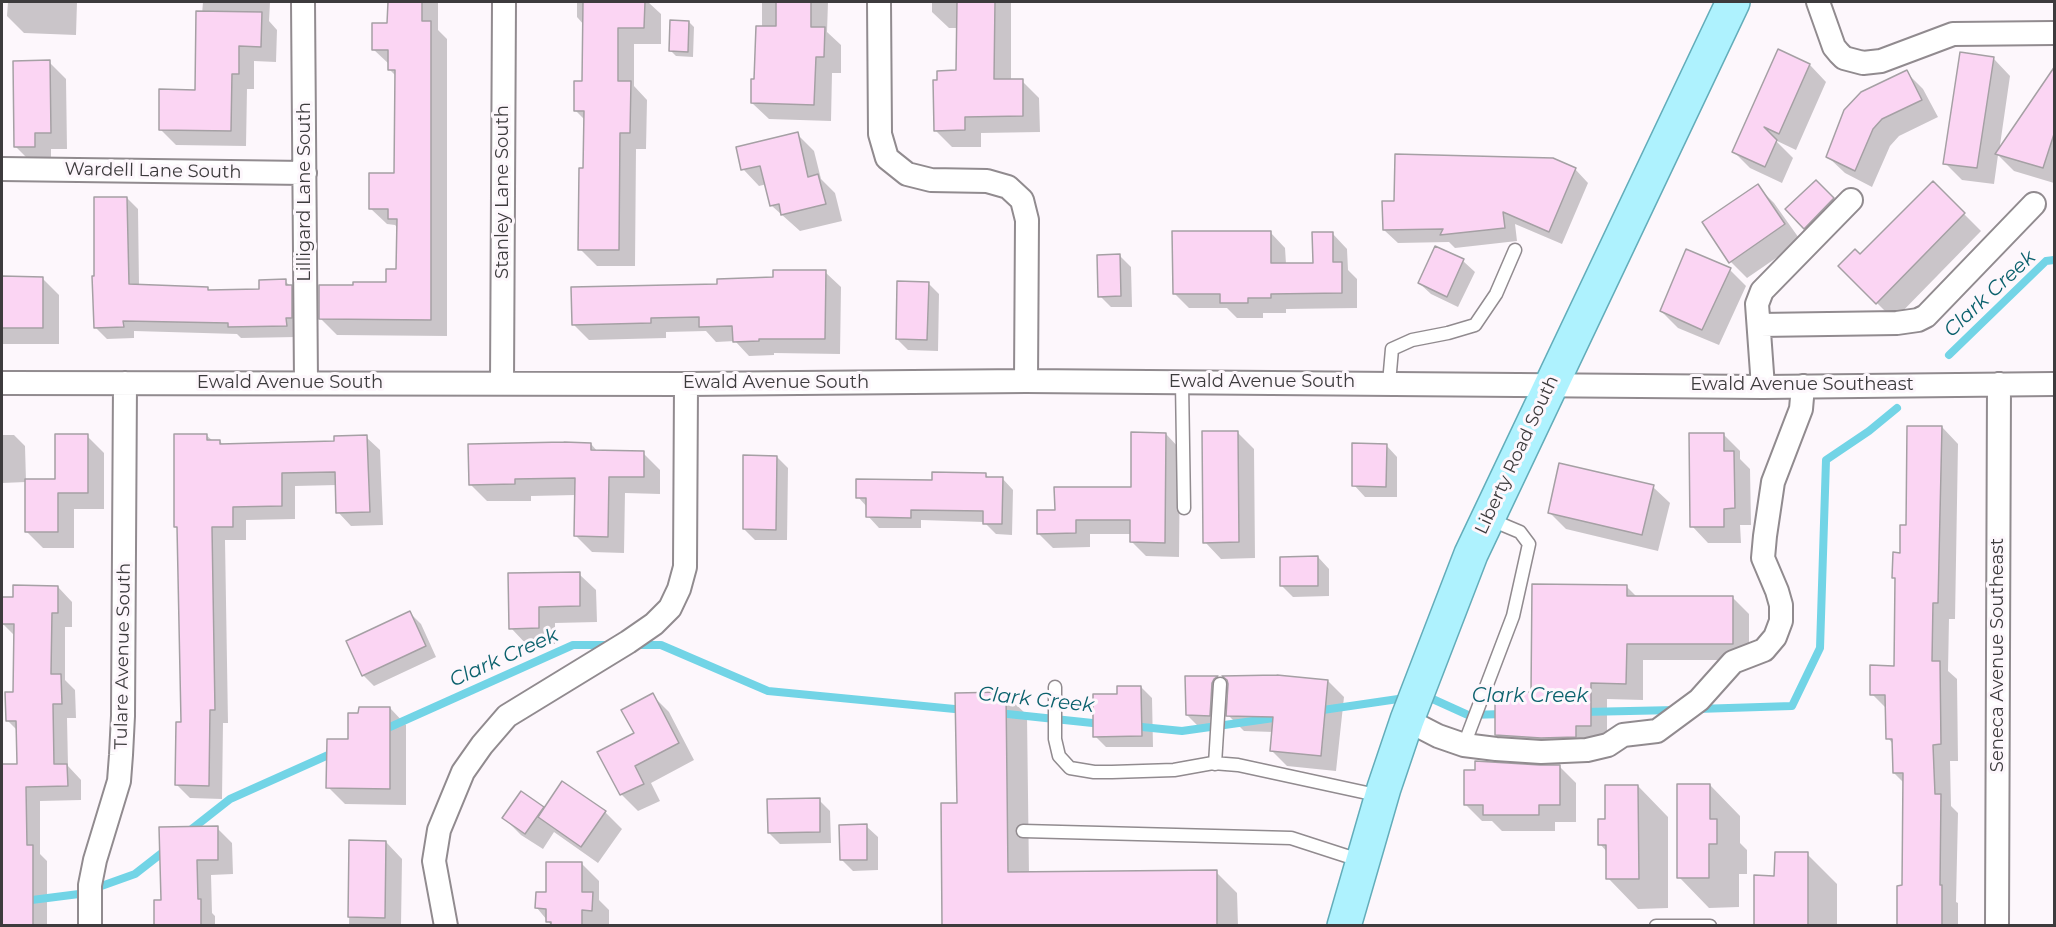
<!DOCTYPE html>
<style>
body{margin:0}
#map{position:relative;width:2056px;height:927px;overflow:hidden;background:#fdf7fc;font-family:Montserrat,sans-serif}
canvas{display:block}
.frame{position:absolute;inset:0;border:3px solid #3d3b3d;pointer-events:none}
</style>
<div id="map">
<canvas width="2056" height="927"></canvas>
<div class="frame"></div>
</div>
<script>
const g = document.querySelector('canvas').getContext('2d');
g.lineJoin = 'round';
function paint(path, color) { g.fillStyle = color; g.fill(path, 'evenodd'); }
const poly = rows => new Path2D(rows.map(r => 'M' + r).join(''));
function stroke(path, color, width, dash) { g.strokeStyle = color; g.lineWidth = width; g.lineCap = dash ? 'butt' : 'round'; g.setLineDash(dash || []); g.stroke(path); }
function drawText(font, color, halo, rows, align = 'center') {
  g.font = font + ' Montserrat,sans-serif'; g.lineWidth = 6; g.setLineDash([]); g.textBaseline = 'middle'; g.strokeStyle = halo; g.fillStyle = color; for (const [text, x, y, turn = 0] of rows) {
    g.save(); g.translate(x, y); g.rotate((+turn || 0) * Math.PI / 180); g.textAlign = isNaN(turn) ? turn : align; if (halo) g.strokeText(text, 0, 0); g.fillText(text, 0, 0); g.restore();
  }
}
paint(poly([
 [8,2,77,2,76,35,24,33,7,16],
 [203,2,270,2,269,21,277,30,276,62,254,61,254,89,247,89,246,146,176,145,160,129,196,91],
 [389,2,438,2,438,30,447,39,447,336,337,335,320,318,388,283,398,271,398,228,395,225,387,224,370,208,396,174,397,77,390,70,390,65,373,49,389,25],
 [577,2,648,2,661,14,661,44,634,44,634,86,647,100,646,149,636,149,635,266,597,266,580,249,585,169,585,120,575,110,584,82,584,25,577,17],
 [762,2,828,2,827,32,841,45,841,73,832,73,831,121,769,119,752,103,762,27],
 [932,2,1011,2,1011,81,1022,81,1039,98,1040,132,981,133,981,147,952,147,935,130,958,72,958,28,949,28,932,12],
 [689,22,694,27,693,57,676,56,671,51],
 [1994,59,2010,76,1999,152,2054,78,2054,183,2014,171,1998,155,1994,184,1962,180,1945,163],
 [49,62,66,79,67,149,51,149,51,163,33,164,16,147],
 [1810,65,1826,82,1796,150,1775,140,1793,158,1782,183,1750,168,1734,152],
 [1906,72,1923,89,1938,117,1899,136,1890,146,1872,187,1845,173,1828,157],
 [797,134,814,151,821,179,835,193,842,221,800,231,772,206,767,184,759,186,743,169],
 [1575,169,1588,183,1562,244,1515,224,1517,241,1455,248,1449,242,1398,243,1384,230,1395,202],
 [1816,182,1844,210,1816,239,1787,209],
 [1933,183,1981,231,1894,320,1840,266,1860,256],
 [1757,186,1774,203,1801,241,1747,278,1731,262],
 [127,198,138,209,139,285,207,288,211,291,260,290,285,281,302,298,297,337,241,338,237,334,134,331,134,338,107,339,96,328],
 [1270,232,1285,248,1286,264,1314,264,1332,233,1347,249,1348,270,1357,279,1357,308,1286,309,1286,313,1263,313,1263,318,1237,318,1227,308,1189,308,1174,293],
 [1436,248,1463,261,1475,272,1458,307,1431,294,1419,283],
 [1120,256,1131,267,1132,307,1111,307,1100,296],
 [1730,270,1746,286,1719,345,1678,328,1661,311],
 [825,272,841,287,840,354,774,353,774,355,749,356,735,341,716,342,706,331,666,332,666,338,589,340,573,324,719,286],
 [42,278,59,295,59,344,2,344,2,291],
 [928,283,939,294,938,351,908,350,897,339],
 [1942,427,1958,444,1955,619,1949,619,1948,671,1957,679,1958,761,1950,761,1951,806,1958,813,1956,902,1958,903,1958,926,1899,926,1903,887,1904,783,1894,773,1893,744,1888,738,1887,709,1872,694,1896,667,1897,581,1894,578,1907,526],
 [1237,432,1254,449,1255,558,1221,559,1205,542],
 [1166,434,1180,449,1179,557,1146,556,1131,541,1132,534,1090,534,1090,547,1053,548,1038,533,1056,512,1132,488],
 [1723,434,1740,451,1740,459,1750,469,1751,525,1740,525,1741,543,1708,543,1692,526],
 [2,435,14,435,25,446,26,481,57,481,87,436,104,453,104,509,74,509,74,548,43,548,26,531,26,482,2,483],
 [206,435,213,441,220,441,223,445,336,443,366,437,380,450,383,525,351,526,338,512,337,485,295,486,295,519,246,520,246,540,225,540,228,723,223,723,222,799,190,798,177,785,183,724,178,529,176,527],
 [591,444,598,452,643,453,660,470,660,494,625,493,624,553,592,552,575,535,576,495,531,496,531,501,487,501,470,484],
 [1386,445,1397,457,1397,497,1365,497,1354,485],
 [777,457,788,468,787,540,755,540,744,529],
 [985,474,989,478,1002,478,1013,490,1012,535,996,534,984,522,921,520,921,528,879,528,868,516,868,508,858,497,933,481],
 [1653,487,1670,503,1658,551,1566,529,1549,512],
 [1318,557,1329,569,1329,596,1293,597,1281,585],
 [579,574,596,590,597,622,555,623,555,644,527,645,511,628],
 [1626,586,1637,597,1732,597,1749,614,1749,660,1643,660,1643,700,1607,699,1607,743,1513,751,1496,735],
 [58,587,72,602,72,627,65,627,65,680,75,690,76,718,67,718,68,766,81,780,81,800,40,801,40,854,47,861,47,926,2,926,2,766,18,766,18,731,7,720,15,693,16,637,2,623,2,598,15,598],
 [410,613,421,624,436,657,374,686,363,675],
 [1187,678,1218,678,1228,688,1224,690,1220,726,1198,726,1187,715],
 [1328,681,1344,697,1336,771,1287,766,1271,750,1273,732,1244,731,1228,715],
 [1141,687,1152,698,1153,747,1106,747,1095,736],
 [1005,694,1027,715,1029,874,1216,872,1237,893,1238,926,943,926,959,804],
 [652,695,669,712,694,760,651,783,660,801,638,811,622,795,599,752,636,734],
 [390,708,406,725,406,805,345,804,328,787,349,740],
 [1559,766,1576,783,1576,822,1555,822,1555,831,1502,831,1492,821,1482,821,1465,804],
 [1710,785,1740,816,1740,843,1747,850,1747,874,1739,874,1739,907,1709,908,1679,877],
 [1638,786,1668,817,1668,908,1638,909,1608,878,1608,853,1600,844,1606,821],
 [819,800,830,811,831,843,780,844,769,833],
 [543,808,544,810,605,812,622,829,598,863,554,832,543,849,521,835,504,818],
 [866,826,878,837,878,870,853,871,842,860],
 [217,828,232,843,233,874,211,875,212,913,215,916,215,926,156,926,162,902],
 [351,841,386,842,402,859,401,926,349,926],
 [1807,854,1837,884,1837,926,1755,926,1776,877],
 [582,864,599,881,599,900,609,910,609,926,552,926,537,908,548,893]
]), '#0003');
stroke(poly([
 [1949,355,2046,261,2054,260],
 [633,645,661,645,768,691,965,710],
 [1426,696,1468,715,1505,714],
 [1697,709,1792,706,1820,648,1826,460,1869,431,1897,408],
 [1316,711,1405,698],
 [1583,712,1676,710],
 [998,713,1102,724],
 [1132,726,1182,731,1281,717],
 [381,731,573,645,609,645],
 [188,832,230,799,335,752],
 [24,901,79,894,135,874,167,849]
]), '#72d4e6', 8);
const building = poly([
 [388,2,422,2,422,21,431,21,431,320,319,319,319,285,353,285,353,282,386,282,386,269,396,269,397,219,388,219,388,209,369,209,369,173,394,173,395,70,388,70,388,50,372,50,372,23,387,23,388,2],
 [583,2,645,2,644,28,618,28,618,81,631,81,630,133,620,133,619,250,578,250,579,168,583,168,584,111,574,111,574,81,582,81,583,2],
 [776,2,811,2,811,27,825,27,824,57,816,57,814,105,751,103,751,79,754,79,756,26,776,26,776,2],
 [957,2,995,2,994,79,1023,79,1023,116,965,117,965,130,934,131,933,80,937,80,937,71,956,70,957,2],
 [196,11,262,12,261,47,239,46,239,74,232,74,231,131,159,130,159,89,195,90,196,11],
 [670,20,689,21,688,52,669,51,670,20],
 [1778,49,1810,64,1779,134,1764,127,1777,140,1765,167,1732,152,1778,49],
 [1960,52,1994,57,1977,168,1943,164,1960,52],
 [50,60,51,133,35,133,35,147,14,147,13,61,50,60],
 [2055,66,2055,131,2043,168,1995,154,2055,66],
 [1907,70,1922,100,1882,119,1873,129,1855,171,1826,157,1844,110,1861,92,1907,70],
 [798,132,808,177,818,174,826,204,781,215,779,204,770,206,760,166,741,170,736,147,798,132],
 [1395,154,1553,158,1576,168,1549,232,1503,212,1505,228,1440,235,1443,229,1383,230,1382,201,1394,201,1395,154],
 [1816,180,1834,198,1804,229,1785,209,1816,180],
 [1933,181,1965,213,1876,304,1838,266,1855,249,1860,254,1933,181],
 [1758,184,1785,224,1729,263,1702,222,1758,184],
 [94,197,127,197,129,284,208,287,208,290,259,289,259,280,286,279,286,285,292,285,292,318,286,318,287,326,228,327,228,323,123,321,124,327,94,328,92,276,94,276,94,197],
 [1172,231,1271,231,1271,263,1313,263,1312,232,1333,232,1333,262,1342,262,1342,293,1271,294,1271,298,1248,298,1248,303,1220,303,1220,294,1173,294,1172,231],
 [1435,246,1464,259,1447,297,1418,283,1435,246],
 [1686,249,1731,268,1702,330,1660,311,1686,249],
 [1120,254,1121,296,1098,297,1097,255,1120,254],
 [773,270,826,270,825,339,759,339,759,341,733,342,732,326,699,327,699,317,651,318,651,323,572,325,571,287,717,284,717,279,773,277,773,270],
 [2,276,43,277,43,328,2,328,2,276],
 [897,281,929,282,927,340,896,339,897,281],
 [1907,426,1942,426,1938,603,1933,603,1932,661,1940,661,1941,744,1933,745,1935,794,1941,794,1940,885,1942,885,1942,926,1897,926,1897,886,1902,885,1903,773,1893,773,1892,739,1886,739,1885,695,1870,695,1870,665,1894,666,1895,578,1892,578,1893,552,1900,553,1900,525,1906,525,1907,426],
 [1202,431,1238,431,1239,542,1203,543,1202,431],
 [1131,432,1166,433,1165,543,1130,542,1130,520,1076,520,1076,533,1037,534,1037,510,1055,510,1054,487,1131,487,1131,432],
 [1689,433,1724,433,1724,451,1734,451,1735,508,1724,509,1724,527,1690,527,1689,433],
 [55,434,88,434,88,493,58,493,58,532,25,532,25,479,55,479,55,434],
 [174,434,207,434,207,440,220,440,220,444,334,441,334,436,367,435,370,512,336,513,335,472,282,473,282,506,233,507,233,527,212,527,215,710,210,710,209,786,175,785,176,722,181,722,177,527,174,527,174,434],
 [564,442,591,443,591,450,644,451,644,477,609,477,608,537,574,536,575,478,515,479,515,484,469,485,468,444,564,442],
 [1352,443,1387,444,1386,487,1352,486,1352,443],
 [743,455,777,456,776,530,743,529,743,455],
 [1559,463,1654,485,1642,535,1548,513,1559,463],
 [932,472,986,473,986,477,1003,477,1002,524,983,524,983,511,911,510,911,518,866,517,866,498,856,498,856,479,932,480,932,472],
 [1318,556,1318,586,1280,586,1280,557,1318,556],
 [580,572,580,606,539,607,539,628,509,629,508,573,580,572],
 [1532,584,1627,585,1627,596,1733,596,1733,644,1627,644,1626,684,1591,683,1591,726,1576,726,1576,737,1541,738,1495,735,1495,692,1531,692,1532,584],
 [13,585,58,586,58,613,52,613,51,674,61,674,62,704,53,704,54,764,67,764,68,786,26,787,27,845,33,845,33,926,2,926,2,764,17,764,16,721,6,721,5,692,13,692,14,624,2,624,2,597,13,597,13,585],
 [410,611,426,646,362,676,346,641,410,611],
 [1277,675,1328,680,1321,756,1270,751,1273,717,1226,716,1228,684,1227,680,1222,676,1277,675],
 [1185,676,1218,676,1214,679,1212,683,1210,716,1186,715,1185,676],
 [1117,686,1141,686,1142,736,1093,737,1093,694,1117,694,1117,686],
 [1006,692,1008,872,1217,870,1217,926,942,926,941,803,957,803,955,693,1006,692],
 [653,693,679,743,635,766,644,784,620,795,597,752,634,733,621,710,653,693],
 [359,707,390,707,390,789,326,788,327,739,348,739,348,713,358,713,359,707],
 [1475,761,1540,765,1560,765,1560,805,1539,805,1539,815,1483,815,1483,805,1464,805,1464,770,1475,770,1475,761],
 [562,781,606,811,581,847,538,817,562,781],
 [1677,784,1710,784,1710,819,1717,819,1717,844,1709,844,1709,878,1677,878,1677,784],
 [1605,785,1638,785,1639,879,1606,879,1606,845,1598,845,1598,819,1605,819,1605,785],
 [521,791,544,807,525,834,502,818,521,791],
 [820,798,820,832,768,833,767,799,820,798],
 [867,824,867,860,840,860,839,825,867,824],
 [218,826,218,860,197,860,198,899,201,899,201,926,154,926,154,900,161,900,159,827,218,826],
 [349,840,386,841,385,918,348,917,349,840],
 [1775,852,1808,852,1808,926,1754,926,1754,875,1774,876,1775,852],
 [546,862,582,862,582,892,593,892,592,911,582,910,582,926,551,926,551,922,546,922,546,909,535,908,536,892,546,892,546,862]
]);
paint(building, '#fbd5f3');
stroke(building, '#a5a0a4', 1.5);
const service = poly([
 [1182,382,1184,508],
 [1389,383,1392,349,1412,340,1448,333,1475,325,1496,294,1515,250],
 [1055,687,1055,739,1059,756,1070,768,1094,772,1112,772,1174,770,1213,763,1238,765,1381,796],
 [1464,745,1513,616,1529,544,1520,532,1489,519],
 [1215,764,1220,684],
 [1023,831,1291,838,1362,861],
 [1656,926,1710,926]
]);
const minor = poly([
 [303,2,306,383],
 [879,2,880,134,887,158,907,174,931,180,987,181,1008,187,1022,200,1027,220,1026,381],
 [1818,2,1834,47,1839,53,1844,58,1863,63,1881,61,1953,34,2054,33],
 [2,169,305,173],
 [1760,325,1897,323,1918,320,1926,316,2034,204],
 [2,383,686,384,1026,381,1763,387,2054,384],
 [502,383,504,2],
 [1763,387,1757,304,1762,291,1851,200],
 [1407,720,1438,736,1464,745,1496,749,1541,752,1587,750,1608,745,1623,735,1657,731,1699,700,1733,662,1764,650,1775,637,1781,621,1781,605,1777,591,1763,558,1765,536,1773,482,1801,409,1803,386],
 [90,926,90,885,95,860,119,781,121,755,123,716,125,383],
 [446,926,434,861,439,830,463,772,482,745,507,716,628,642,654,624,670,608,679,589,685,567,686,384],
 [1997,926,1999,384]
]);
const primary = poly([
 [1344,926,1384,788,1407,720,1471,554,1733,2]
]);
stroke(service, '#918b8f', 15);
stroke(minor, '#918b8f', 26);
stroke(primary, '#63adba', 36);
stroke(service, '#fff', 12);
stroke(minor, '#fff', 22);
stroke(primary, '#aef2fe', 33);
drawText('18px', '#3d3b3d', '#fdf7fc', [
 ["Wardell Lane South",153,171,1],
 ["Lilligard Lane South",305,192,-90],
 ["Stanley Lane South",503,192,-90],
 ["Ewald Avenue South",1262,382],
 ["Ewald Avenue South",290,383],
 ["Ewald Avenue South",776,383],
 ["Ewald Avenue Southeast",1802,385],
 ["Liberty Road South",1517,455,-65],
 ["Seneca Avenue Southeast",1998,655,-90],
 ["Tulare Avenue South",123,656,-89]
]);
drawText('italic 20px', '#0b616d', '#fdf7fc', [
 ["Clark Creek",1990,294,-43],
 ["Clark Creek",504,658,-24],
 ["Clark Creek",1530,696],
 ["Clark Creek",1036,700,6]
]);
</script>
